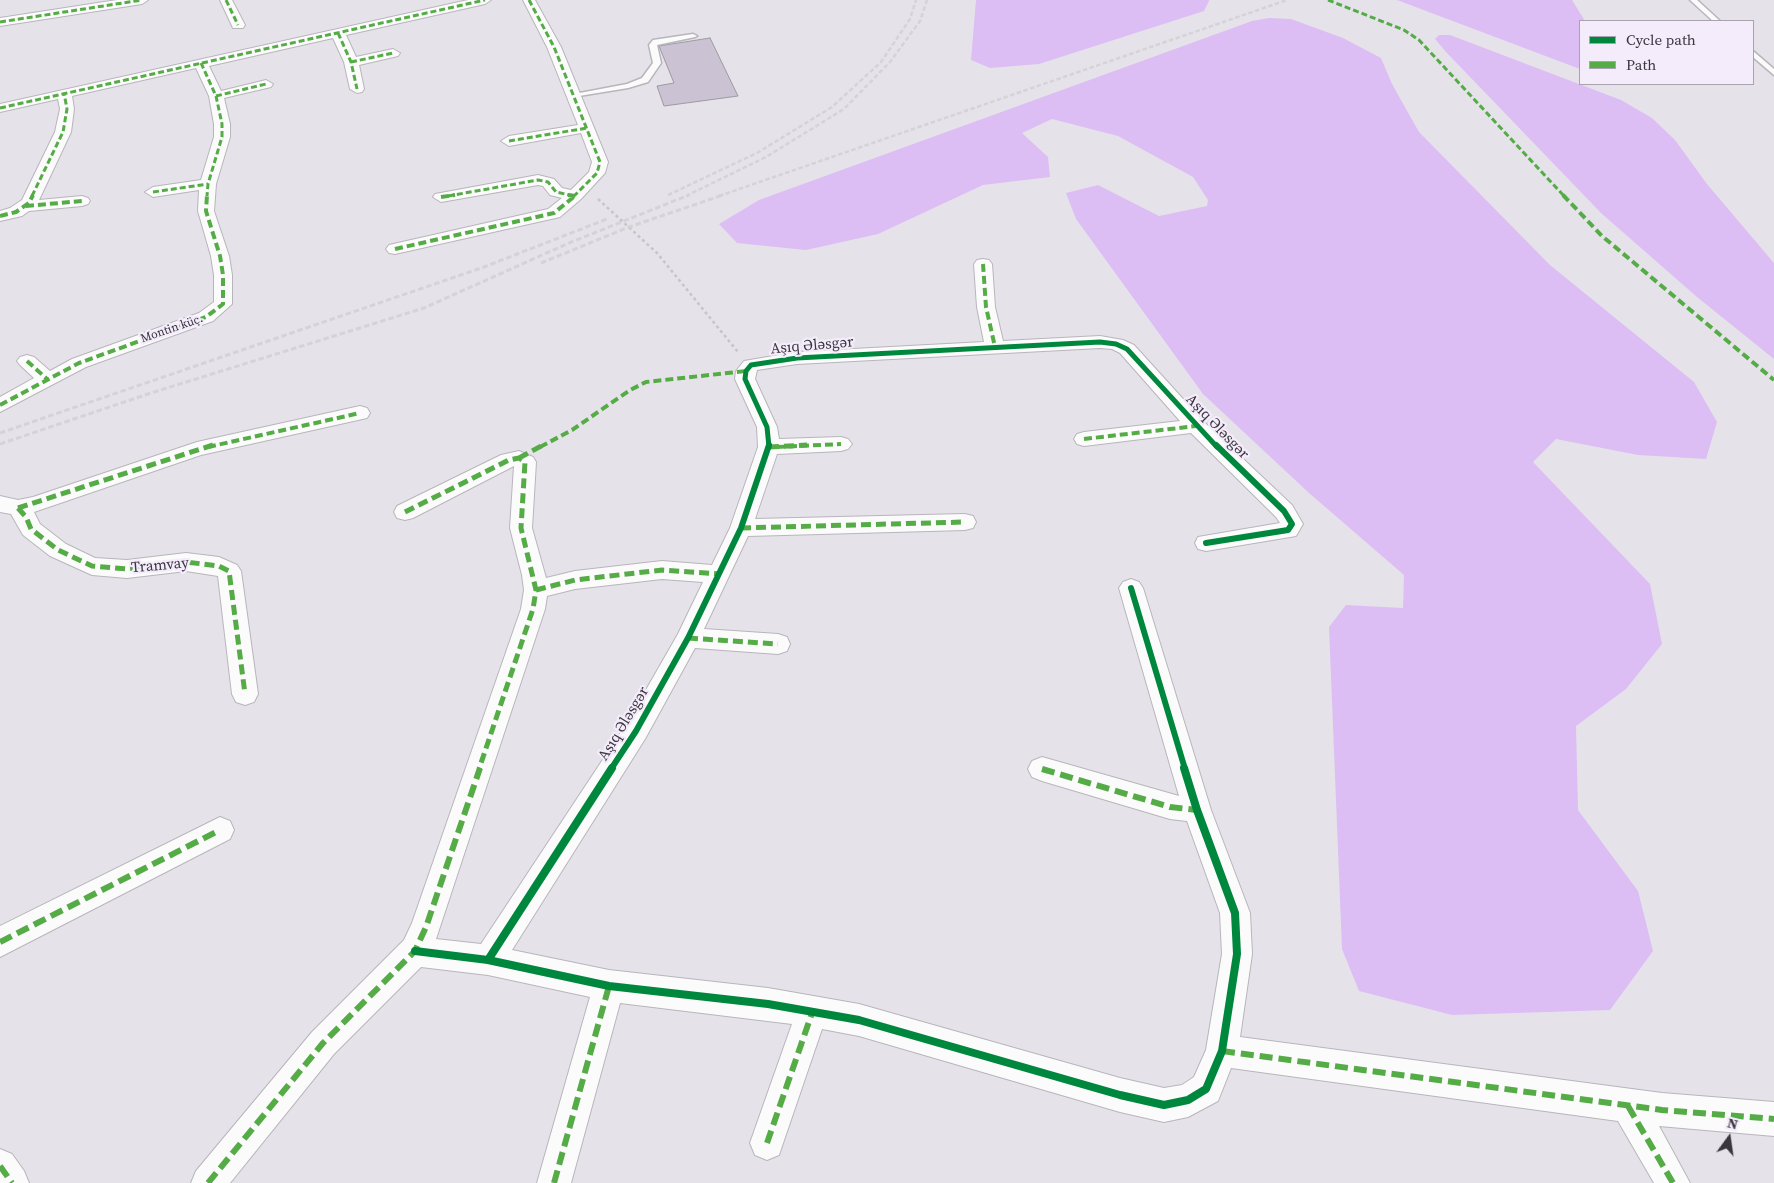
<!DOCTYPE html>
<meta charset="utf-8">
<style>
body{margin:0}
#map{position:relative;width:1774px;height:1183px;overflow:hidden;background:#e6e2ea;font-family:"Source Serif 4",serif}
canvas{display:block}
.legend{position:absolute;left:1579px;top:20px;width:175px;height:65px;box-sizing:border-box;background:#f4ecfb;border:1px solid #a9a3af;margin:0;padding:6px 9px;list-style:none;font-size:15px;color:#39363c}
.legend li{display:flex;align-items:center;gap:10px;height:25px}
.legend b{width:25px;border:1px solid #a9a3af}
.north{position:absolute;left:1704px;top:1113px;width:50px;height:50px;-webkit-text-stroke:4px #f4ecfb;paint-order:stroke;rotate:14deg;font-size:14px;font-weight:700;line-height:20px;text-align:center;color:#39363c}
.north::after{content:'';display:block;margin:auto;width:18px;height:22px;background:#39363c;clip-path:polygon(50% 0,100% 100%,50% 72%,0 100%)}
</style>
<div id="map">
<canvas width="1774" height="1183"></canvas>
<ul class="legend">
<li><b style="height:6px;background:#00873e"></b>Cycle path</li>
<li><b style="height:6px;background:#55ac46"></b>Path</li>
</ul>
<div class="north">N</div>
</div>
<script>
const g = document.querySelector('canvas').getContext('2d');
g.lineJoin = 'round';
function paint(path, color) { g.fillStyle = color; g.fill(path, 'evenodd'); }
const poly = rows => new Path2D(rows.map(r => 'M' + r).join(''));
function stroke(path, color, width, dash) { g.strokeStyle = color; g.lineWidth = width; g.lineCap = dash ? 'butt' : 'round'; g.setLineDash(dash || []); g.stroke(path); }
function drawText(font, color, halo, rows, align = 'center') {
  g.font = font + ' "Source Serif 4",serif'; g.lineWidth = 4.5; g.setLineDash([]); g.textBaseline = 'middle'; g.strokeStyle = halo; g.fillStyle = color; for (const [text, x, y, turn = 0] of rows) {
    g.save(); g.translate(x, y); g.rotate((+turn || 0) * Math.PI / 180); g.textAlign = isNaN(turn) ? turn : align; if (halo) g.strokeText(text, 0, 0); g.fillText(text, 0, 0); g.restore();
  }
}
paint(poly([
 [976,0,1209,0,1209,1,1204,11,1039,64,990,68,971,60],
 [1397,0,1572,0,1585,21,1580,21,1580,69],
 [1269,18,1291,19,1343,38,1381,58,1392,84,1419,132,1550,265,1694,382,1717,422,1706,459,1638,455,1556,439,1533,462,1650,584,1662,644,1626,689,1576,726,1578,810,1638,891,1653,951,1610,1010,1452,1015,1359,991,1342,949,1329,627,1346,605,1403,608,1404,575,1309,493,1203,394,1076,219,1066,193,1098,185,1159,216,1207,206,1208,200,1193,177,1118,136,1052,119,1022,133,1048,157,1050,177,983,185,878,234,806,250,737,243,719,224,759,200,1252,21],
 [1439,35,1450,35,1621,100,1652,118,1675,140,1707,184,1774,263,1774,359,1697,297,1601,213,1446,52,1435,39]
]), '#dcbef4');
const building = poly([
 [710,38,738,96,664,106,657,86,674,83,659,46,710,38]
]);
paint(building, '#cbc2d3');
stroke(building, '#9c999f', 1);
const service = poly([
 [1690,0,1697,0,1720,21,1713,21,1690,0],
 [693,34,697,36,695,37,657,45,661,63,648,82,628,88,573,97,569,95,627,84,642,78,653,63,649,45,653,40,693,34],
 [1753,51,1774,69,1774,75,1753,57,1753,51]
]);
const minor = poly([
 [117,0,148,0,142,4,0,26,0,18,117,0],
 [220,0,232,0,245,25,243,28,233,28,220,0],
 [468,0,491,0,485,4,346,35,356,57,393,49,400,53,398,56,359,65,364,89,362,92,357,93,350,89,344,62,333,38,209,66,221,91,266,80,273,84,271,87,224,98,230,124,230,137,216,184,214,211,229,256,232,275,232,304,213,321,86,367,0,412,0,397,34,378,20,365,17,361,20,357,27,355,34,357,50,371,72,359,199,313,214,302,214,275,211,256,198,211,199,190,153,197,145,192,153,187,201,180,214,137,214,124,209,96,196,68,72,96,74,109,71,132,39,200,82,196,88,198,90,201,88,204,82,206,29,211,22,216,0,221,0,211,10,208,22,200,55,132,60,109,58,99,0,112,0,104,468,0],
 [523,0,535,0,561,47,608,162,605,173,581,199,560,217,395,254,389,253,386,249,389,245,548,209,562,198,550,195,543,186,538,185,441,202,433,197,435,194,538,175,554,179,562,188,571,190,589,172,592,162,581,133,509,146,501,141,509,136,578,125,547,47,523,0],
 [983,259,989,260,992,264,995,307,1003,341,1100,336,1123,340,1134,345,1203,421,1292,505,1303,524,1296,536,1206,551,1198,549,1195,543,1198,537,1280,523,1276,517,1191,433,1084,446,1077,444,1074,439,1077,434,1084,432,1180,421,1120,353,1112,349,1100,348,797,364,757,370,755,379,777,427,779,439,841,437,848,439,852,444,848,449,841,451,777,454,755,519,965,514,973,516,976,522,973,528,965,530,748,536,704,629,778,634,787,637,790,644,787,651,778,654,695,648,645,739,512,950,609,970,768,988,859,1004,1120,1078,1164,1088,1182,1085,1194,1077,1206,1050,1222,954,1220,913,1187,821,1170,819,1042,781,1032,777,1028,769,1032,761,1042,757,1179,796,1119,588,1123,582,1131,579,1139,582,1143,588,1211,810,1250,913,1252,954,1240,1037,1662,1093,1774,1102,1774,1136,1659,1126,1690,1183,1654,1183,1618,1121,1231,1068,1218,1101,1188,1117,1164,1122,1120,1112,859,1036,822,1029,779,1155,767,1160,755,1155,750,1143,792,1024,620,1003,571,1183,537,1183,590,997,488,975,421,967,334,1054,230,1183,191,1183,196,1171,312,1032,404,940,412,923,521,609,524,590,522,575,510,528,514,466,413,518,405,520,397,518,394,512,397,506,501,455,519,451,533,457,536,462,532,528,546,578,575,571,662,561,712,565,730,528,758,447,757,427,735,379,736,371,744,361,797,352,984,342,977,307,974,264,977,260,983,259],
 [662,579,703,582,678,634,627,723,481,944,436,939,545,609,547,596,575,589,662,579],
 [360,406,367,408,370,413,367,418,201,455,34,512,40,524,66,544,95,558,127,560,186,553,219,557,237,565,241,571,258,694,254,702,245,705,236,702,232,694,218,576,186,571,127,578,92,575,50,556,23,535,11,514,0,512,0,496,18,500,33,497,197,442,360,406],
 [220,817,230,821,234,830,230,839,0,957,0,926,220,817],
 [0,1149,12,1154,24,1171,29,1183,0,1183,0,1149]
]);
stroke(service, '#b8b5bb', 3);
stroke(minor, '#b8b5bb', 2);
stroke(poly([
 [598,199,657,253,738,352]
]), '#c6c5c8', 2.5, [3, 3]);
paint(service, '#fbfbfc');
paint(minor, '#fbfbfc');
stroke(poly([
 [668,195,757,153,832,107,881,62,910,19,916,0],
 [686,196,766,157,844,109,890,62,920,21,927,0],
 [719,196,1287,0]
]), '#d4d3d6', 2.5, [4.5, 2.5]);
stroke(poly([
 [541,263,629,227,723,195],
 [0,433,484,267,607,219],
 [0,444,151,393,424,308,569,243,689,195]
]), '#d4d3d6', 3, [5.5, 3]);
stroke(poly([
 [226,0,238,25],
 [529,0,554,47,600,162,597,173,574,196],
 [1328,0,1404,30,1419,40,1564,196],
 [0,22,142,0],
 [338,33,351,62,357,89],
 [351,62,393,53],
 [201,63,216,96,222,124,222,137,208,184,207,196],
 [216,96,266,84],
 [0,108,485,0],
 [509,141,587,128],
 [153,192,208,184],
 [32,196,63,132,67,109,64,93],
 [448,196,538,180,548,182,556,192,574,196]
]), '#55ac46', 3, [6, 3]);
stroke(poly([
 [568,195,575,196],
 [1563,195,1602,236,1774,380],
 [441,197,455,195],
 [26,206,82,201],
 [0,216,16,212,29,203,33,195],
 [395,249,554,213,576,195],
 [983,264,986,307,995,347],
 [27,361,47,379],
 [0,405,79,363,206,317,223,304,223,275,220,256,206,211,207,195],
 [1084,439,1196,426],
 [208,447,360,413],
 [540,447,572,430,630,390,646,382,746,371],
 [777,447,841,444]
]), '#55ac46', 4, [8, 4]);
stroke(poly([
 [769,447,807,445],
 [519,458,543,445],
 [18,508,26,517,31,529,58,550,92,566,127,569,186,562,219,566,229,571,245,694],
 [18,508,213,445],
 [405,512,509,460,519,458,525,462,521,528,536,590,533,609,479,769],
 [741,528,965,522],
 [536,590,575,580,662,570,720,574],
 [688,638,778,644]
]), '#55ac46', 5, [10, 5]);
stroke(poly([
 [1042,769,1170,807,1197,810],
 [0,942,220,830],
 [1222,1051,1662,1110,1774,1119],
 [1628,1106,1673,1183],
 [767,1143,812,1013],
 [0,1166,12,1183],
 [208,1183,323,1043,415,951,426,927,480,768],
 [554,1183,609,986]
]), '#55ac46', 6, [13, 6]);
stroke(poly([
 [769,447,767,427,745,379,746,371,751,365,797,358,1100,342,1116,344,1127,349,1217,447]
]), '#00873e', 5);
stroke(poly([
 [1206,543,1288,530,1292,524,1284,511,1216,445],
 [1131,588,1185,769],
 [611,769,636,731,688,638,741,528,769,445]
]), '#00873e', 6);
stroke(poly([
 [415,951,488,960,609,986,768,1004,859,1020,1120,1095,1164,1105,1188,1100,1206,1089,1222,1051,1237,954,1235,913,1197,810,1184,768],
 [488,960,612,768]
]), '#00873e', 8);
drawText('12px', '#39363c', '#f4ecfb', [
 ["Montin küç.",172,329,-19]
]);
drawText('15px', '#39363c', '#f4ecfb', [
 ["Aşıq Ələsgər",812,346,-5],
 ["Aşıq Ələsgər",1217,427,46],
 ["Tramvay",160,566,-5],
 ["Aşıq Ələsgər",624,724,-59]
]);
</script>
